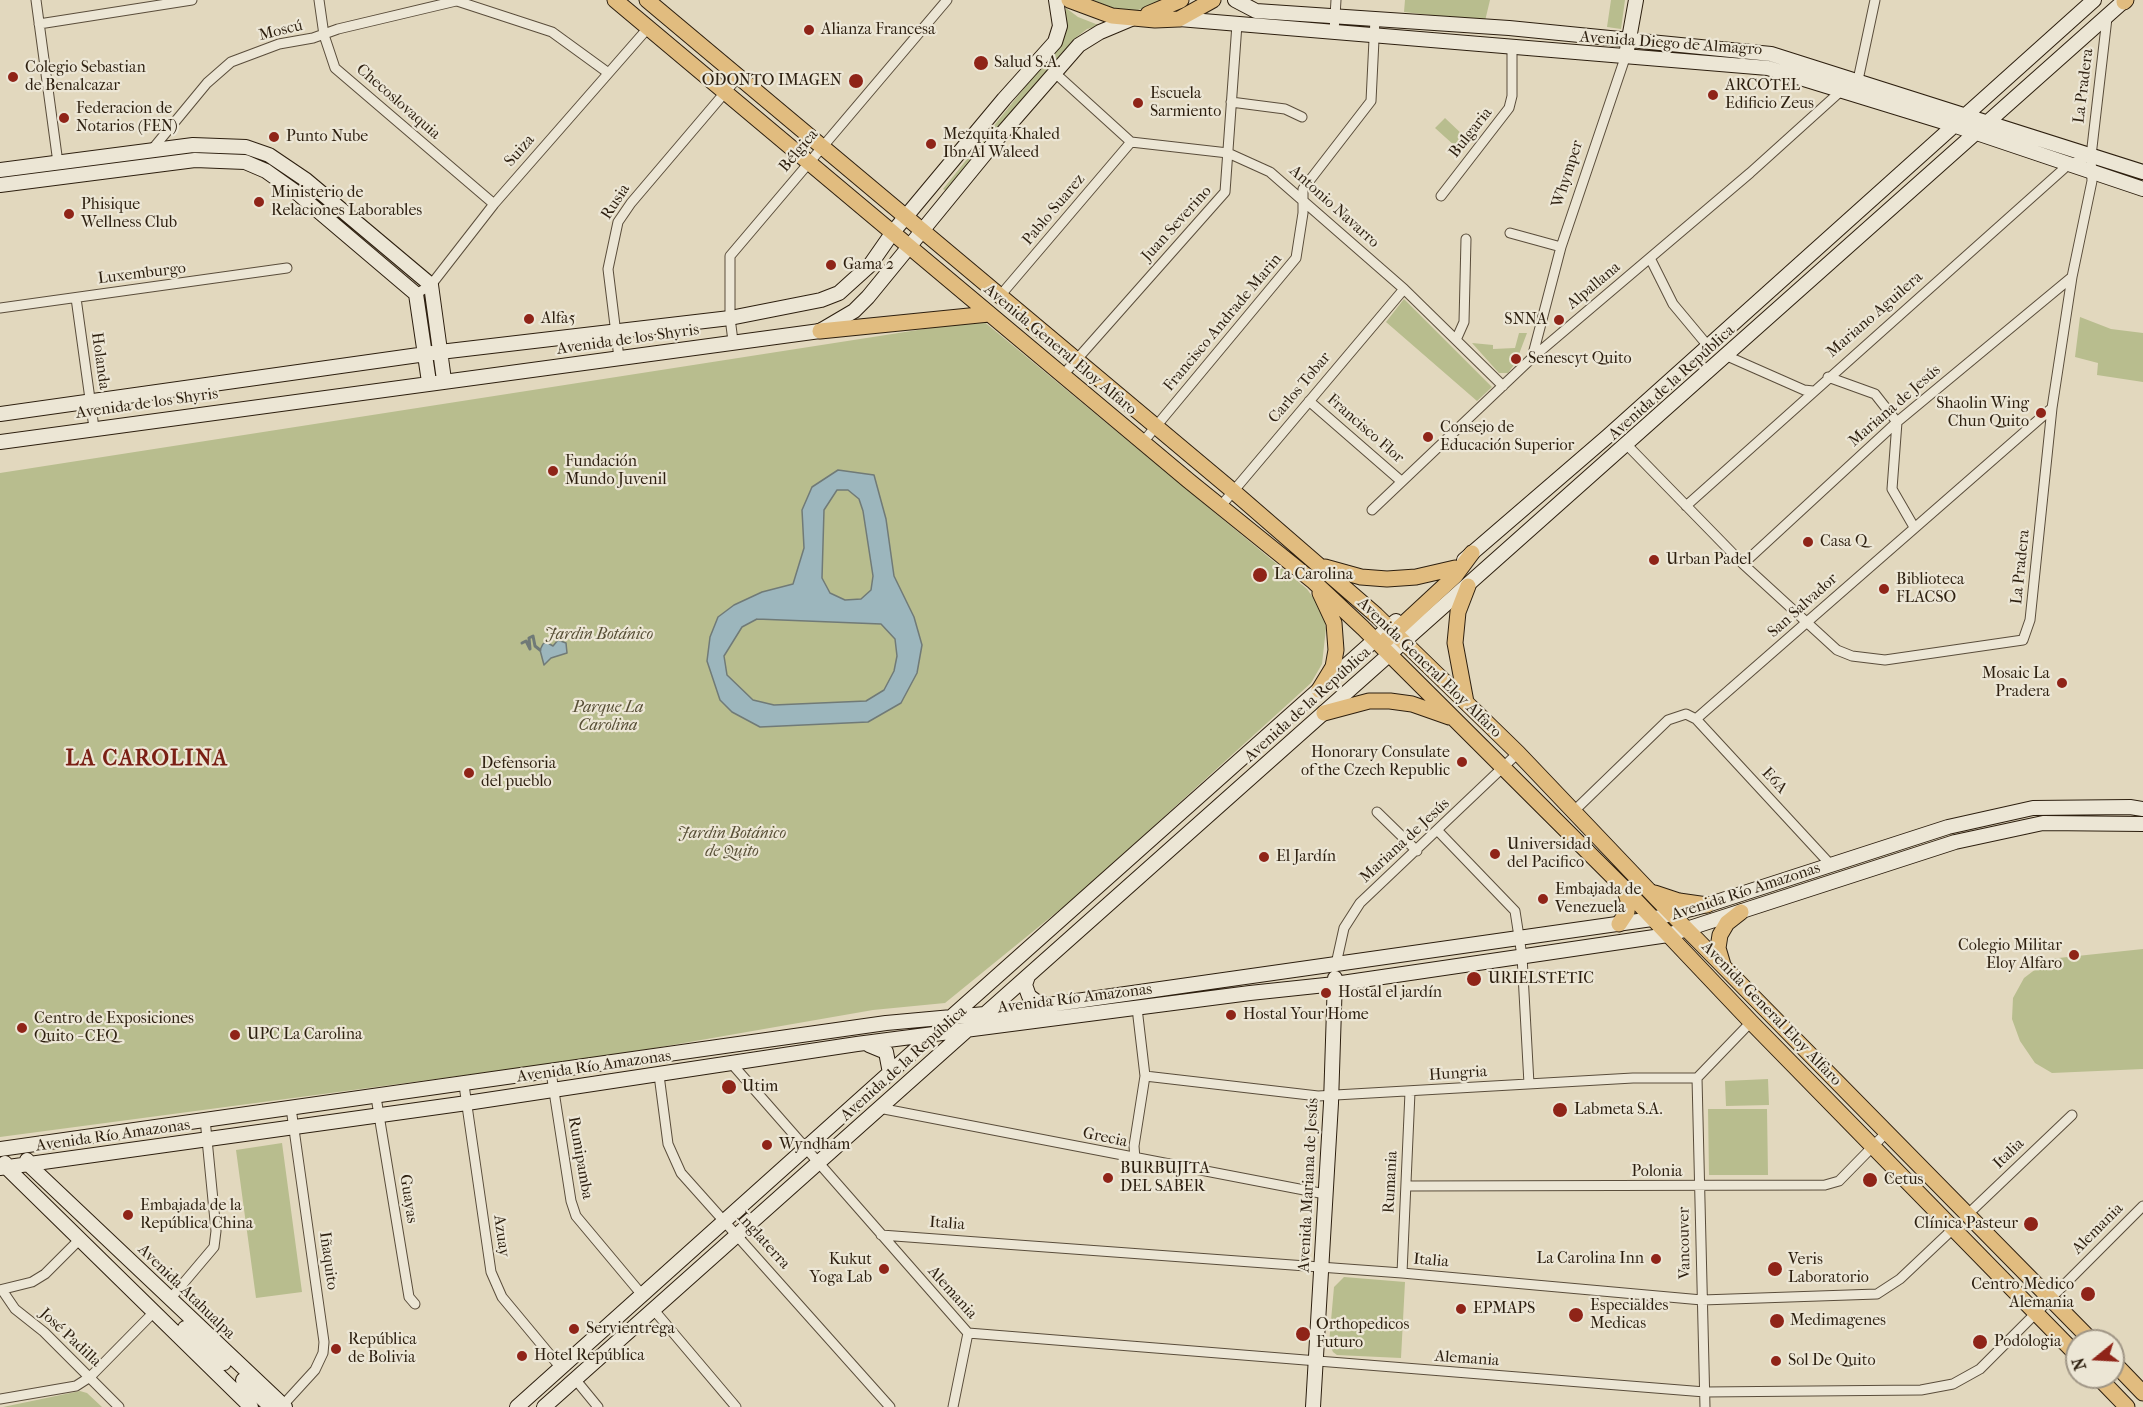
<!DOCTYPE html>
<meta charset="utf-8">
<style>
body{margin:0}
#map{position:relative;width:2143px;height:1407px;overflow:hidden;background:#e2d8be;font-family:"IM FELL French Canon",serif}
canvas{display:block}
.north{position:absolute;left:2065px;top:1329px;width:60px;height:60px;box-sizing:border-box;background:#ece6d5;border:2px solid #a09686;border-radius:50%;rotate:252deg;font-size:16px;font-weight:700;line-height:24px;text-align:center;color:#2d1f0f}
.north::after{content:'';display:block;margin:auto;width:21px;height:27px;background:#8f2418;clip-path:polygon(50% 0,100% 100%,50% 72%,0 100%)}
</style>
<div id="map">
<canvas width="2143" height="1407"></canvas>
<div class="north">N</div>
</div>
<script>
const g = document.querySelector('canvas').getContext('2d');
g.lineJoin = 'round';
function paint(path, color) { g.fillStyle = color; g.fill(path, 'evenodd'); }
const poly = rows => new Path2D(rows.map(r => 'M' + r).join(''));
function stroke(path, color, width, dash) { g.strokeStyle = color; g.lineWidth = width; g.lineCap = dash ? 'butt' : 'round'; g.setLineDash(dash || []); g.stroke(path); }
function drawText(font, color, halo, rows, align = 'center') {
  g.font = font + ' "IM FELL French Canon",serif'; g.lineWidth = 4.5; g.setLineDash([]); g.textBaseline = 'middle'; g.strokeStyle = halo; g.fillStyle = color; for (const [text, x, y, turn = 0] of rows) {
    g.save(); g.translate(x, y); g.rotate((+turn || 0) * Math.PI / 180); g.textAlign = isNaN(turn) ? turn : align; if (halo) g.strokeText(text, 0, 0); g.fillText(text, 0, 0); g.restore();
  }
}
paint(poly([
 [1093,0,1168,0,1135,11,1115,9],
 [1405,0,1490,0,1485,21,1404,12],
 [1611,0,1625,0,1621,29,1607,27],
 [1066,8,1078,17,1101,26,1087,29,1074,39,946,191,943,189,1050,56,1066,28],
 [1445,118,1464,136,1455,146,1435,128],
 [1404,299,1492,387,1477,401,1386,322],
 [2080,317,2111,329,2143,333,2143,382,2097,375,2098,363,2075,357],
 [982,320,1307,589,1323,612,1326,628,1322,664,1311,683,1079,894,945,1003,873,1010,655,1048,556,1063,0,1137,0,473],
 [1519,333,1527,333,1516,362,1508,373,1499,373,1472,343,1493,345,1493,349,1515,348],
 [2143,949,2143,1069,2052,1073,2035,1063,2020,1041,2012,1019,2013,998,2024,978,2049,959],
 [1768,1079,1769,1105,1726,1106,1725,1081],
 [1708,1109,1767,1109,1768,1175,1709,1175],
 [282,1143,302,1292,256,1298,236,1150],
 [1344,1277,1405,1282,1401,1358,1337,1355,1333,1352,1329,1343,1334,1287],
 [80,1391,87,1393,102,1407,3,1407]
]), '#b8bd8e');
const water = poly([
 [838,470,874,475,886,519,894,576,914,617,922,645,917,673,901,703,868,722,760,727,732,712,720,700,707,661,710,637,718,617,734,605,762,592,793,584,804,548,802,510,812,487,838,470],
 [837,490,848,490,859,499,863,511,873,576,871,590,861,599,845,600,830,593,822,578,824,510,837,490],
 [757,619,881,624,895,639,897,656,894,671,884,690,866,701,774,705,753,700,727,675,724,656,742,627,757,619],
 [558,640,566,643,567,653,551,658,544,665,540,650,543,644,546,642,553,646,558,640]
]);
paint(water, '#9cb6bd');
stroke(water, '#707a77', 1.5);
stroke(poly([
 [522,643,526,641,530,649,529,638,533,636,535,646,540,650]
]), '#707a77', 3);
const street = poly([
 [36,0,58,163],
 [319,0,324,35,335,68,494,204],
 [454,0,552,32,607,72],
 [39,24,192,0],
 [1334,32,1336,0],
 [1055,73,1131,142,1228,153,1270,172,1404,289,1503,386],
 [1858,80,1875,0],
 [1231,102,1285,109,1302,117],
 [150,152,207,83,231,62,279,44,313,38,338,29,456,1],
 [1441,196,1509,108,1512,96,1512,48],
 [1510,233,1561,247],
 [1650,258,1673,304,1708,346],
 [416,294,431,285,494,204,648,28],
 [999,297,1131,142],
 [76,298,94,428],
 [0,308,287,268],
 [1456,340,1464,322,1466,239],
 [733,341,730,318,730,256,947,0],
 [1727,356,1804,390,1813,391],
 [619,358,608,269,618,222,631,203,739,76],
 [1532,358,1561,247,1625,58],
 [1063,375,1225,192,1237,24],
 [1828,377,1875,394,1897,422,1892,489,1914,527],
 [1309,401,1401,481],
 [1143,442,1296,258,1303,213,1303,189,1371,101,1375,19],
 [1627,445,1743,564,1837,650,1852,656,1885,660,2023,640,2030,620,2052,408,2072,277,2092,181,2091,156,2107,18],
 [1686,506,2068,165,2091,156],
 [1220,507,1404,289],
 [1372,510,1532,358,1750,173,1842,90],
 [1743,564,1897,422,2072,277],
 [1696,719,2052,408],
 [1574,811,1668,720,1686,714,1696,719,1830,864],
 [1377,812,1417,851],
 [1438,831,1515,911,1522,956,1529,1084],
 [1336,964,1344,928,1360,903,1518,753],
 [732,1064,968,1333,1705,1392,1921,1390,1953,1384,1980,1369,2143,1206],
 [551,1072,571,1201,576,1216,643,1296],
 [659,1075,668,1144,681,1173,890,1407],
 [1145,1076,1318,1096,1633,1078,1697,1078,1751,1022],
 [1697,1078,1705,1407],
 [464,1085,491,1272,502,1297,561,1368],
 [376,1097,409,1297,415,1304],
 [879,1108,1325,1194],
 [1135,1159,1134,1146,1145,1076,1137,1008],
 [1406,1186,1825,1185,1839,1181,1887,1132],
 [1966,1216,2072,1115],
 [881,1235,1402,1273,1702,1300,1877,1294,1900,1279,1954,1228],
 [1402,1273,1410,1092],
 [0,1290,32,1282,45,1274,80,1239],
 [2,1290,15,1309,44,1332,119,1407],
 [170,1299,214,1247,216,1231,205,1119],
 [653,1309,736,1407],
 [575,1379,598,1407],
 [0,1399,76,1386,90,1377,155,1311],
 [283,1405,315,1370,323,1353,324,1342,291,1108],
 [953,1407,968,1333]
]);
const secondary = poly([
 [1235,0,1256,11,1509,28,1771,54,2143,172],
 [1179,19,1768,68,1947,123,2143,189],
 [1627,50,1636,0],
 [0,170,193,145,246,147,269,155,306,180,431,285,444,380],
 [0,185,195,160,245,162,266,171,297,193,416,294,429,382],
 [0,414,440,352,730,318,821,300,839,293,870,265,893,232,1004,99,1055,42,1060,26,1056,0],
 [0,442,820,331,854,311,868,297,998,138,1079,45,1100,32,1131,19],
 [1464,560,1608,436,2094,0],
 [1028,976,1025,985,1029,996,1037,1002,1046,1005],
 [985,1014,2125,0],
 [949,1019,1396,621],
 [869,1045,886,1052,890,1073],
 [0,1149,886,1023,985,1014,1652,919,1707,905,1948,827,2033,808,2130,807,2143,809],
 [27,1160,28,1164,285,1407],
 [5,1163,6,1167,251,1407],
 [0,1168,467,1103,857,1044,1250,993,1335,984,1668,935,1955,842,2043,823,2143,824],
 [185,1328,224,1363],
 [243,1380,271,1407],
 [517,1407,933,1034],
 [544,1407,966,1031],
 [1313,1407,1331,1103,1335,978]
]);
const primary = poly([
 [615,0,1189,481,1314,582,1363,628,1624,888,1751,1022,2077,1355],
 [647,0,1233,491,1376,615,1518,753,1657,899,2092,1341],
 [1069,0,1112,16,1155,20,1179,19,1213,0],
 [2124,2,2126,0],
 [1148,14,1181,0],
 [820,331,989,314],
 [1325,567,1361,577,1387,579,1416,577,1455,568],
 [1387,639,1455,576,1472,553],
 [1319,690,1333,667,1336,650,1334,623,1320,593],
 [1466,702,1455,643,1458,612,1468,586],
 [1324,713,1369,701,1390,701,1412,704,1449,717],
 [1655,893,1679,901,1707,905],
 [1619,924,1627,912,1628,900,1624,888],
 [1723,965,1718,948,1720,935,1727,923,1741,912],
 [2113,1362,2143,1393],
 [2098,1377,2127,1407]
]);
stroke(street, '#5a4d3b', 11);
stroke(secondary, '#2d1f0f', 16);
stroke(primary, '#2d1f0f', 17);
stroke(street, '#ece6d5', 9);
stroke(secondary, '#ece6d5', 14);
stroke(primary, '#e1bc7f', 15);
for (const [x, y, r, color] of [
 [809,30,6,"#8f2418"],
 [981,63,8,"#8f2418"],
 [13,77,6,"#8f2418"],
 [856,81,8,"#8f2418"],
 [1713,95,6,"#8f2418"],
 [1138,103,6,"#8f2418"],
 [64,118,6,"#8f2418"],
 [274,137,6,"#8f2418"],
 [931,144,6,"#8f2418"],
 [259,202,6,"#8f2418"],
 [69,214,6,"#8f2418"],
 [831,265,6,"#8f2418"],
 [529,319,6,"#8f2418"],
 [1559,320,6,"#8f2418"],
 [1516,359,6,"#8f2418"],
 [2041,413,6,"#8f2418"],
 [1428,437,6,"#8f2418"],
 [553,471,6,"#8f2418"],
 [1808,542,6,"#8f2418"],
 [1654,560,6,"#8f2418"],
 [1260,575,8,"#8f2418"],
 [1884,589,6,"#8f2418"],
 [2062,683,6,"#8f2418"],
 [1462,762,6,"#8f2418"],
 [469,773,6,"#8f2418"],
 [1495,854,6,"#8f2418"],
 [1264,857,6,"#8f2418"],
 [1543,899,6,"#8f2418"],
 [2074,955,6,"#8f2418"],
 [1474,979,8,"#8f2418"],
 [1326,993,6,"#8f2418"],
 [1231,1015,6,"#8f2418"],
 [22,1028,6,"#8f2418"],
 [235,1035,6,"#8f2418"],
 [729,1087,8,"#8f2418"],
 [1560,1110,8,"#8f2418"],
 [767,1145,6,"#8f2418"],
 [1108,1178,6,"#8f2418"],
 [1870,1180,8,"#8f2418"],
 [128,1215,6,"#8f2418"],
 [2031,1224,8,"#8f2418"],
 [1656,1259,6,"#8f2418"],
 [884,1269,6,"#8f2418"],
 [1775,1269,8,"#8f2418"],
 [2088,1294,8,"#8f2418"],
 [1461,1309,6,"#8f2418"],
 [1576,1315,8,"#8f2418"],
 [1777,1321,8,"#8f2418"],
 [574,1329,6,"#8f2418"],
 [1303,1334,8,"#8f2418"],
 [1980,1342,8,"#8f2418"],
 [336,1349,6,"#8f2418"],
 [522,1356,6,"#8f2418"],
 [1776,1361,6,"#8f2418"]
]) { const dot = new Path2D(); dot.arc(x, y, r, 0, 2 * Math.PI); g.fillStyle = color; g.fill(dot); stroke(dot, '#ece6d5', 2); }
drawText('16px', '#2d1f0f', '#ece6d5', [
 ["Alianza Francesa",821,30],
 ["Salud S.A.",994,63],
 ["Colegio Sebastian",25,68],
 ["de Benalcazar",25,86],
 ["ODONTO IMAGEN",842,81,"right"],
 ["ARCOTEL",1725,86],
 ["Edificio Zeus",1725,104],
 ["Escuela",1150,94],
 ["Sarmiento",1150,112],
 ["Federacion de",76,109],
 ["Notarios (FEN)",76,127],
 ["Mezquita Khaled",943,135],
 ["Ibn Al Waleed",943,153],
 ["Punto Nube",286,137],
 ["Ministerio de",271,193],
 ["Relaciones Laborables",271,211],
 ["Phisique",81,205],
 ["Wellness Club",81,223],
 ["Gama 2",843,265],
 ["Alfa5",541,319],
 ["SNNA",1547,320,"right"],
 ["Senescyt Quito",1528,359],
 ["Shaolin Wing",2029,404,"right"],
 ["Chun Quito",2029,422,"right"],
 ["Consejo de",1440,428],
 ["Educación Superior",1440,446],
 ["Fundación",565,462],
 ["Mundo Juvenil",565,480],
 ["Casa Q",1820,542],
 ["Urban Padel",1666,560],
 ["La Carolina",1274,575],
 ["Biblioteca",1896,580],
 ["FLACSO",1896,598],
 ["Mosaic La",2050,674,"right"],
 ["Pradera",2050,692,"right"],
 ["Honorary Consulate",1450,753,"right"],
 ["of the Czech Republic",1450,771,"right"],
 ["Defensoria",481,764],
 ["del pueblo",481,782],
 ["Universidad",1507,845],
 ["del Pacifico",1507,863],
 ["El Jardín",1276,857],
 ["Embajada de",1555,890],
 ["Venezuela",1555,908],
 ["Colegio Militar",2062,946,"right"],
 ["Eloy Alfaro",2062,964,"right"],
 ["URIELSTETIC",1488,979],
 ["Hostal el jardín",1338,993],
 ["Hostal Your Home",1243,1015],
 ["Centro de Exposiciones",34,1019],
 ["Quito - CEQ",34,1037],
 ["UPC La Carolina",247,1035],
 ["Utim",742,1087],
 ["Labmeta S.A.",1574,1110],
 ["Wyndham",779,1145],
 ["BURBUJITA",1120,1169],
 ["DEL SABER",1120,1187],
 ["Cetus",1884,1180],
 ["Embajada de la",140,1206],
 ["República China",140,1224],
 ["Clínica Pasteur",2018,1224,"right"],
 ["La Carolina Inn",1644,1259,"right"],
 ["Kukut",872,1260,"right"],
 ["Yoga Lab",872,1278,"right"],
 ["Veris",1788,1260],
 ["Laboratorio",1788,1278],
 ["Centro Medico",2074,1285,"right"],
 ["Alemania",2074,1303,"right"],
 ["Especialdes",1590,1306],
 ["Medicas",1590,1324],
 ["EPMAPS",1473,1309],
 ["Medimagenes",1790,1321],
 ["Orthopedicos",1316,1325],
 ["Futuro",1316,1343],
 ["Servientrega",586,1329],
 ["República",348,1340],
 ["de Bolivia",348,1358],
 ["Podologia",1994,1342],
 ["Hotel República",534,1356],
 ["Sol De Quito",1788,1361]
], 'left');
drawText('16px', '#2d1f0f', '#ece6d5', [
 ["Moscú",281,31,-14],
 ["Avenida Diego de Almagro",1671,44,4],
 ["La Pradera",2084,86,-83],
 ["Checoslovaquia",398,102,41],
 ["Bulgaria",1471,133,-52],
 ["Suiza",520,151,-49],
 ["Bélgica",799,151,-50],
 ["Whymper",1568,174,-72],
 ["Rusia",616,202,-57],
 ["Antonio Navarro",1334,207,42],
 ["Pablo Suarez",1054,210,-50],
 ["Juan Severino",1177,224,-48],
 ["Luxemburgo",142,274,-7],
 ["Alpallana",1594,286,-40],
 ["Mariano Aguilera",1875,315,-41],
 ["Francisco Andrade Marin",1223,323,-50],
 ["Avenida de los Shyris",628,340,-8],
 ["Avenida General Eloy Alfaro",1060,350,40],
 ["Holanda",100,361,82],
 ["Avenida de la República",1672,383,-42],
 ["Carlos Tobar",1300,388,-50],
 ["Avenida de los Shyris",147,404,-8],
 ["Mariana de Jesús",1895,406,-41],
 ["Francisco Flor",1365,429,41],
 ["La Pradera",2021,567,-84],
 ["San Salvador",1803,606,-42],
 ["Avenida General Eloy Alfaro",1429,668,44],
 ["Avenida de la República",1308,705,-42],
 ["E6A",1774,781,47],
 ["Mariana de Jesús",1405,841,-43],
 ["Avenida Río Amazonas",1746,892,-18],
 ["Avenida Río Amazonas",1075,999,-7],
 ["Avenida General Eloy Alfaro",1771,1014,46],
 ["Avenida de la República",904,1064,-42],
 ["Avenida Río Amazonas",594,1067,-8],
 ["Hungria",1458,1074,-4],
 ["Avenida Río Amazonas",113,1136,-8],
 ["Grecia",1105,1138,12],
 ["Italia",2009,1154,-44],
 ["Rumipamba",580,1158,80],
 ["Polonia",1657,1172],
 ["Rumania",1391,1182,-87],
 ["Avenida Mariana de Jesús",1309,1185,-87],
 ["Guayas",408,1199,81],
 ["Italia",947,1224,4],
 ["Alemania",2098,1229,-45],
 ["Azuay",501,1236,82],
 ["Inglaterra",763,1241,48],
 ["Vancouver",1685,1243,-91],
 ["Iñaquito",328,1261,82],
 ["Italia",1431,1261,5],
 ["Avenida Atahualpa",186,1292,44],
 ["Alemania",952,1293,48],
 ["José Padilla",70,1338,43],
 ["Alemania",1467,1359,4]
]);
drawText('italic 16px', '#574e35', '#ece6d5', [
 ["Jardin Botánico",599,635],
 ["Parque La",608,708],
 ["Carolina",608,726],
 ["Jardin Botánico",732,834],
 ["de Quito",732,852]
]);
g.letterSpacing = '1.5px';
drawText('bold 22px', '#7a1f14', '#ece6d5', [
 ["LA CAROLINA",147,760]
]);
g.letterSpacing = '0px';
</script>
